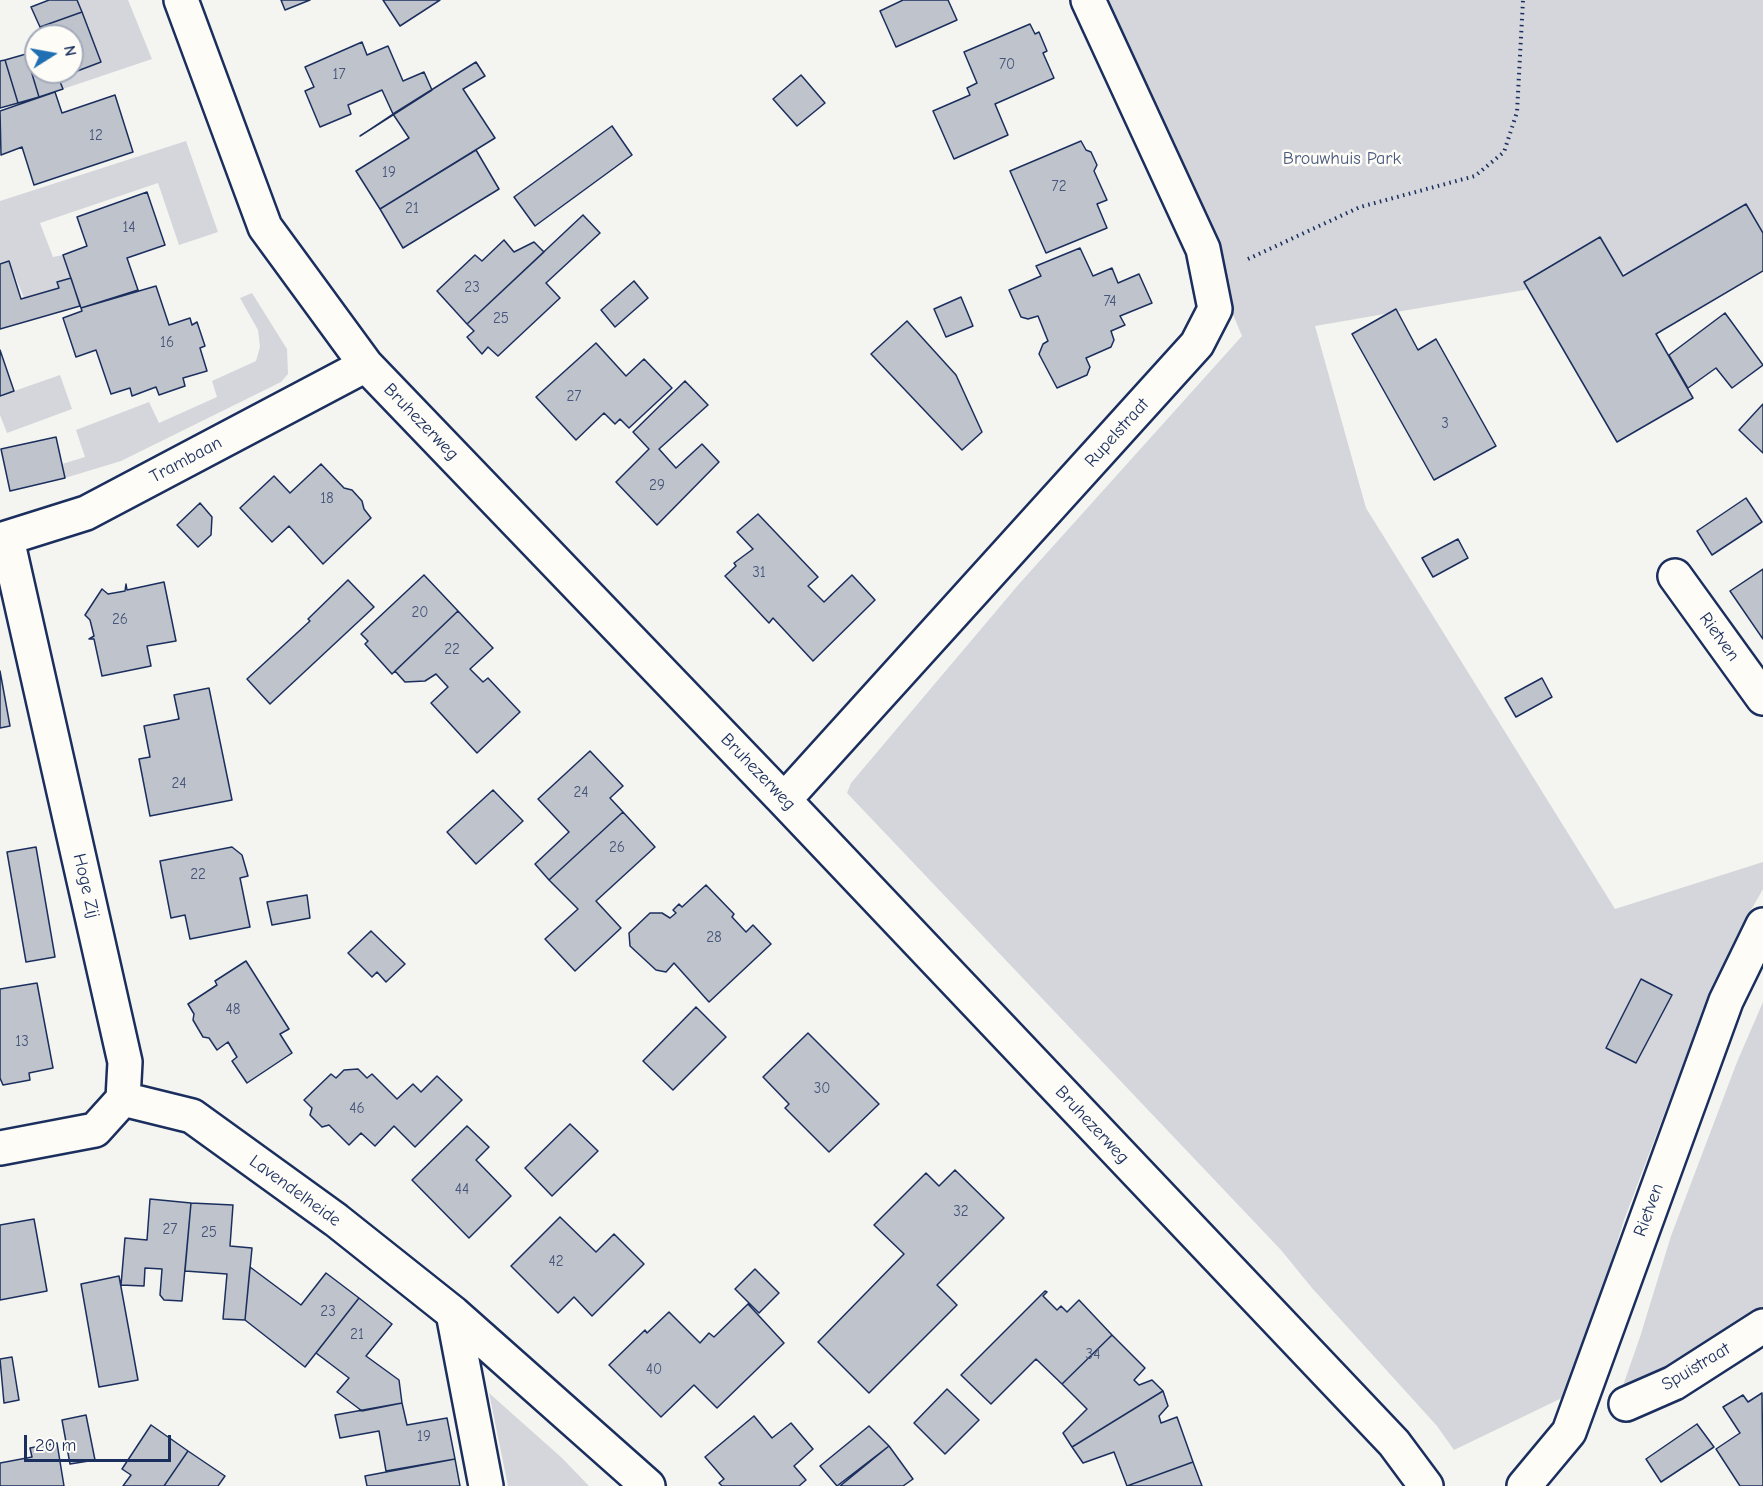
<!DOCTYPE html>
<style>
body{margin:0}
#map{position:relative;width:1763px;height:1486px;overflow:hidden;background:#f4f4f1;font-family:"Comic Neue",sans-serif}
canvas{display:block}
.north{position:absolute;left:24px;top:24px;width:60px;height:60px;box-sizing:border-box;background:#fdfcf7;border:2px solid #a3aaba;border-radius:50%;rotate:79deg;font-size:16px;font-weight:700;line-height:24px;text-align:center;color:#1b2f5e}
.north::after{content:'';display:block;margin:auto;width:21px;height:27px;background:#1f6fb2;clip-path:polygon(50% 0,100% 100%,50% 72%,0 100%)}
.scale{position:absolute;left:24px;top:1435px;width:147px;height:27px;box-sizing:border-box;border:3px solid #1b2f5e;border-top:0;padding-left:8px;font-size:18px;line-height:21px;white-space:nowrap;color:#1b2f5e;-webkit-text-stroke:4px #fdfcf7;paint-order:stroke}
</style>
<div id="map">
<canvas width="1763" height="1486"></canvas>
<div class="north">N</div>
<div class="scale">20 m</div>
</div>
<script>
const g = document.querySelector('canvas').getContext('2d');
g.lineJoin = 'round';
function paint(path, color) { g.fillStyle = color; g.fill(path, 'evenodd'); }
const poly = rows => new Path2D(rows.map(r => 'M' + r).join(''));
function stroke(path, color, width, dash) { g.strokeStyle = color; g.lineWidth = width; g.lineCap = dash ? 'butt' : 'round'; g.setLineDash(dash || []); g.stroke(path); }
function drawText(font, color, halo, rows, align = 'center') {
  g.font = font + ' "Comic Neue",sans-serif'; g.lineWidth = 5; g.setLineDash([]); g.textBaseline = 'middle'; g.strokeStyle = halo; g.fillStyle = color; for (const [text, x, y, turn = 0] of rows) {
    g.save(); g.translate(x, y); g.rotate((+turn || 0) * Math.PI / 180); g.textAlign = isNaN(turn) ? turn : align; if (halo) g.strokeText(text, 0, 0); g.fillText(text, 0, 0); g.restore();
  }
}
paint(poly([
 [77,0,128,0,152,59,63,89,59,77,100,61],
 [1101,0,1763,0,1763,249,1315,326,1366,508,1615,909,1763,862,1763,889,1742,926,1691,1043,1624,1220,1593,1321,1566,1396,1454,1450,1437,1426,1312,1288,1281,1250,847,793,851,783,1019,584,1242,336],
 [186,141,218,232,179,245,158,183,40,223,53,257,63,255,71,278,58,282,59,288,24,298,9,262,0,264,0,201],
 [252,293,287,349,288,374,281,382,121,461,65,478,62,464,85,457,76,430,149,402,159,423,217,397,212,381,256,361,260,347,258,330,240,298],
 [60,375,72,409,7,433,0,415,0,396],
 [1763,1002,1763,1320,1613,1414,1640,1337,1671,1236,1737,1062],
 [489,1393,562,1458,589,1486,508,1486]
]), '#d4d6db');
const building = poly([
 [49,0,77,0,82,12,40,27,31,7,49,0],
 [281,0,310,0,285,10,281,0],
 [383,0,440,0,400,26,383,0],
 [903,0,948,0,957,20,896,47,880,11,903,0],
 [82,12,101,62,59,78,56,72,72,72,72,36,43,36,40,27,82,12],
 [1030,24,1035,34,1039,32,1047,51,1043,53,1054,78,995,104,1008,135,954,159,933,111,970,95,967,88,977,83,964,52,1030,24],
 [362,42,367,55,388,46,403,81,424,72,432,90,360,136,393,114,382,90,348,105,351,114,320,127,305,91,314,87,305,67,362,42],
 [36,51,36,72,56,72,63,89,39,97,26,54,36,51],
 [26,54,39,97,18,103,5,60,26,54],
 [5,60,18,103,0,108,0,61,5,60],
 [476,62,485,76,463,89,495,138,380,209,356,171,409,138,393,114,476,62],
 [801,75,825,103,797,126,773,99,801,75],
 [55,92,62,113,115,95,133,152,34,185,22,147,1,155,0,111,55,92],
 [612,126,632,155,535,226,514,197,612,126],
 [1081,141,1086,150,1091,152,1097,165,1094,171,1107,200,1097,204,1107,228,1046,253,1010,171,1081,141],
 [476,150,499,189,403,248,380,209,476,150],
 [147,192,165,245,127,258,138,290,81,308,63,255,87,246,77,217,147,192],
 [1746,204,1763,233,1763,271,1656,334,1693,398,1617,442,1524,282,1600,237,1623,276,1746,204],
 [583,215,600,233,546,283,560,298,498,356,488,347,482,354,467,337,474,331,467,324,583,215],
 [504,240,514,252,534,242,544,252,467,324,437,291,475,255,482,261,504,240],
 [1080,248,1093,276,1112,268,1118,283,1139,274,1152,303,1120,316,1125,325,1111,331,1114,340,1111,347,1086,358,1090,367,1087,375,1057,388,1039,354,1043,344,1048,341,1038,316,1028,319,1021,317,1009,290,1041,276,1036,266,1080,248],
 [9,261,21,299,59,288,57,282,71,278,80,306,0,329,0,264,9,261],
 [634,281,648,298,615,327,601,310,634,281],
 [156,286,169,325,190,318,192,325,197,322,205,346,200,348,207,371,183,378,185,386,159,395,156,387,132,396,130,388,111,394,96,350,76,357,63,318,82,311,81,308,156,286],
 [961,297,973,326,946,337,934,309,961,297],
 [1396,309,1418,350,1436,339,1496,446,1434,480,1352,334,1396,309],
 [1725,313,1763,365,1732,388,1716,368,1688,388,1669,355,1725,313],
 [907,321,956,375,982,432,962,450,871,354,907,321],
 [596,343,626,376,644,359,672,388,629,428,620,419,615,424,604,413,576,440,536,397,596,343],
 [0,350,14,391,0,396,0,350],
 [685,381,708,405,659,449,676,468,702,444,719,462,657,525,616,482,649,449,633,432,685,381],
 [1763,404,1763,453,1739,430,1763,404],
 [56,437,65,478,10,491,1,449,56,437],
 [321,464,344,488,352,490,362,501,364,509,371,518,323,564,289,526,272,542,240,508,274,476,290,493,321,464],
 [1746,498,1762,522,1712,555,1697,531,1746,498],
 [200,503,212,517,211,535,198,547,177,525,200,503],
 [758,514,818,577,808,586,824,602,852,575,875,600,813,661,773,618,769,623,725,576,736,566,734,563,753,549,737,532,758,514],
 [1458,539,1468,558,1433,577,1422,558,1458,539],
 [1763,569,1763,639,1730,591,1763,569],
 [424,575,458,611,392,674,365,644,368,641,361,634,424,575],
 [348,580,374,607,270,704,247,679,310,621,308,619,348,580],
 [164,582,176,641,147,646,151,666,102,676,94,639,89,639,94,636,90,620,85,615,102,589,108,594,125,591,126,584,127,590,164,582],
 [458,611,493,648,470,669,483,682,488,678,520,712,477,753,431,703,448,687,436,674,425,681,405,682,395,671,458,611],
 [0,671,10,726,0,728,0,671],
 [1542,678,1552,697,1516,717,1505,698,1542,678],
 [209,688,232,800,150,816,139,759,150,757,144,726,179,719,174,695,209,688],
 [590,751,623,786,610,798,623,812,549,880,535,864,569,832,538,799,590,751],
 [493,790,523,821,476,864,447,832,493,790],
 [623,812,655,847,596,901,621,928,575,971,545,939,578,909,549,880,623,812],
 [36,847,55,957,26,962,7,852,36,847],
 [232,847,242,855,248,876,240,878,250,927,190,939,185,915,171,918,160,861,232,847],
 [706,885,734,914,732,917,746,932,753,925,771,944,709,1002,674,963,666,972,656,970,630,946,629,933,650,913,662,913,670,918,676,913,673,910,679,904,682,907,706,885],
 [307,895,310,918,272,925,267,902,307,895],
 [371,931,405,964,386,982,377,972,372,977,348,953,371,931],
 [246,961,289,1029,280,1034,292,1053,247,1083,232,1061,237,1057,228,1042,217,1050,209,1038,203,1037,193,1020,194,1014,188,1004,217,985,215,981,246,961],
 [1641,979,1672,995,1636,1063,1606,1048,1641,979],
 [37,983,53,1068,29,1073,30,1080,3,1085,0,1078,0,989,37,983],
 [696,1007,726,1037,673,1090,643,1061,696,1007],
 [808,1033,879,1104,829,1152,785,1108,789,1104,763,1077,808,1033],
 [358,1069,367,1078,372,1074,397,1099,413,1084,421,1092,437,1076,462,1100,415,1147,394,1126,375,1146,361,1133,349,1145,329,1125,322,1127,310,1115,312,1108,304,1100,331,1074,336,1078,344,1070,358,1069],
 [570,1124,598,1151,552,1196,525,1168,570,1124],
 [467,1126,489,1147,476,1160,511,1196,469,1238,412,1180,467,1126],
 [955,1170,1004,1218,937,1285,957,1305,869,1393,818,1342,904,1254,874,1225,926,1173,939,1186,955,1170],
 [150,1199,191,1203,182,1301,164,1300,160,1295,162,1269,145,1268,144,1286,121,1285,125,1238,147,1240,150,1199],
 [191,1203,233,1205,230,1246,252,1248,245,1320,223,1319,227,1274,185,1271,191,1203],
 [560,1217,596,1252,614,1234,644,1264,592,1316,574,1297,558,1313,511,1266,560,1217],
 [34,1219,47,1291,0,1300,0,1225,34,1219],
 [250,1267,301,1305,326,1273,359,1298,305,1367,245,1320,250,1267],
 [755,1269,779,1293,759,1313,735,1289,755,1269],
 [119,1276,138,1380,99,1387,81,1284,119,1276],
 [1045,1291,1047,1292,1043,1296,1057,1310,1061,1306,1067,1312,1079,1300,1112,1335,1062,1384,1036,1359,991,1404,961,1375,1045,1291],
 [359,1298,392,1324,366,1356,399,1380,402,1403,362,1411,337,1392,349,1378,316,1353,359,1298],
 [748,1304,784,1343,717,1408,694,1385,661,1417,609,1365,645,1330,647,1333,669,1312,700,1343,709,1333,714,1337,748,1304],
 [1112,1335,1145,1368,1134,1380,1139,1385,1152,1380,1163,1391,1072,1447,1063,1433,1087,1409,1062,1384,1112,1335],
 [12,1357,19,1400,4,1403,0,1359,12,1357],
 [947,1389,979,1420,945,1454,914,1423,947,1389],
 [1163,1391,1168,1406,1159,1416,1161,1423,1177,1417,1193,1462,1127,1486,1114,1452,1083,1463,1072,1447,1163,1391],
 [1762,1393,1763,1486,1740,1486,1716,1449,1740,1433,1723,1407,1743,1395,1748,1402,1762,1393],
 [402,1403,407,1425,447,1418,455,1459,386,1471,379,1431,340,1438,335,1415,402,1403],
 [86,1415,95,1460,70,1464,62,1420,86,1415],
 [754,1416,772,1438,791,1423,813,1449,794,1466,806,1480,799,1486,722,1486,719,1483,724,1479,705,1457,754,1416],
 [1697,1424,1714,1447,1661,1482,1646,1459,1697,1424],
 [151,1425,188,1451,164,1486,123,1486,131,1475,122,1469,151,1425],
 [869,1426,889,1446,837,1486,820,1466,869,1426],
 [57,1443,64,1486,0,1486,0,1463,32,1457,30,1448,57,1443],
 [889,1446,913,1479,903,1486,840,1486,889,1446],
 [188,1451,225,1476,218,1486,164,1486,188,1451],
 [455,1459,460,1486,367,1486,365,1476,455,1459],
 [1193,1462,1202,1486,1127,1486,1193,1462]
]);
paint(building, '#bfc3cc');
stroke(building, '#1b2f5e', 1.5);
const street = poly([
 [181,0,265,227,366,365,784,800,1394,1443,1426,1486],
 [0,540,86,513,366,365],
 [1675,576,1763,698],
 [784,800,1197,344,1215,309,1203,249,1088,0],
 [123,1099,192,1116,336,1220,453,1313,648,1486],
 [0,1148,95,1130,123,1099,125,1062,7,539],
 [453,1313,486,1486],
 [1626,1404,1674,1383,1763,1326],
 [1524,1486,1569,1432,1726,1001,1763,925]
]);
stroke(street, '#1b2f5e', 38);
stroke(poly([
 [1248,259,1360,207,1475,176,1504,152,1517,112,1523,0]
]), '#1b2f5e', 4, [1.5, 4.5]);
stroke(street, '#fdfcf7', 33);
drawText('15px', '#44547a', null, [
 ["70",1007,65],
 ["17",339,75],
 ["12",96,136],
 ["19",389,173],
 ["72",1059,187],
 ["21",412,209],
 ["14",129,228],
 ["23",472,288],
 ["74",1110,302],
 ["25",501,319],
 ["16",167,343],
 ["27",574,397],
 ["3",1445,424],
 ["29",657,486],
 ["18",327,499],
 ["31",759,573],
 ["20",420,613],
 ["26",120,620],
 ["22",452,650],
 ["24",179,784],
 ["24",581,793],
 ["26",617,848],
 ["22",198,875],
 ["28",714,938],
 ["48",233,1010],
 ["13",22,1042],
 ["30",822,1089],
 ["46",357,1109],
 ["44",462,1190],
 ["32",961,1212],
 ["27",170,1230],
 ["25",209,1233],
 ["42",556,1262],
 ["23",328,1312],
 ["21",357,1335],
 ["34",1093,1355],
 ["40",654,1370],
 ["19",424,1437]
]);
drawText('18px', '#49597d', '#fdfcf7', [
 ["Brouwhuis Park",1342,159]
]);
drawText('18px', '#1b2f5e', '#fdfcf7', [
 ["Bruhezerweg",421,422,46],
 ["Rupelstraat",1117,433,-48],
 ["Trambaan",186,460,-28],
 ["Rietven",1719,637,54],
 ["Bruhezerweg",758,772,46],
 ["Hoge Zij",86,886,77],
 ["Bruhezerweg",1092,1125,47],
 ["Lavendelheide",295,1191,36],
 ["Rietven",1649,1210,-70],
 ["Spuistraat",1696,1367,-31]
]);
</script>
